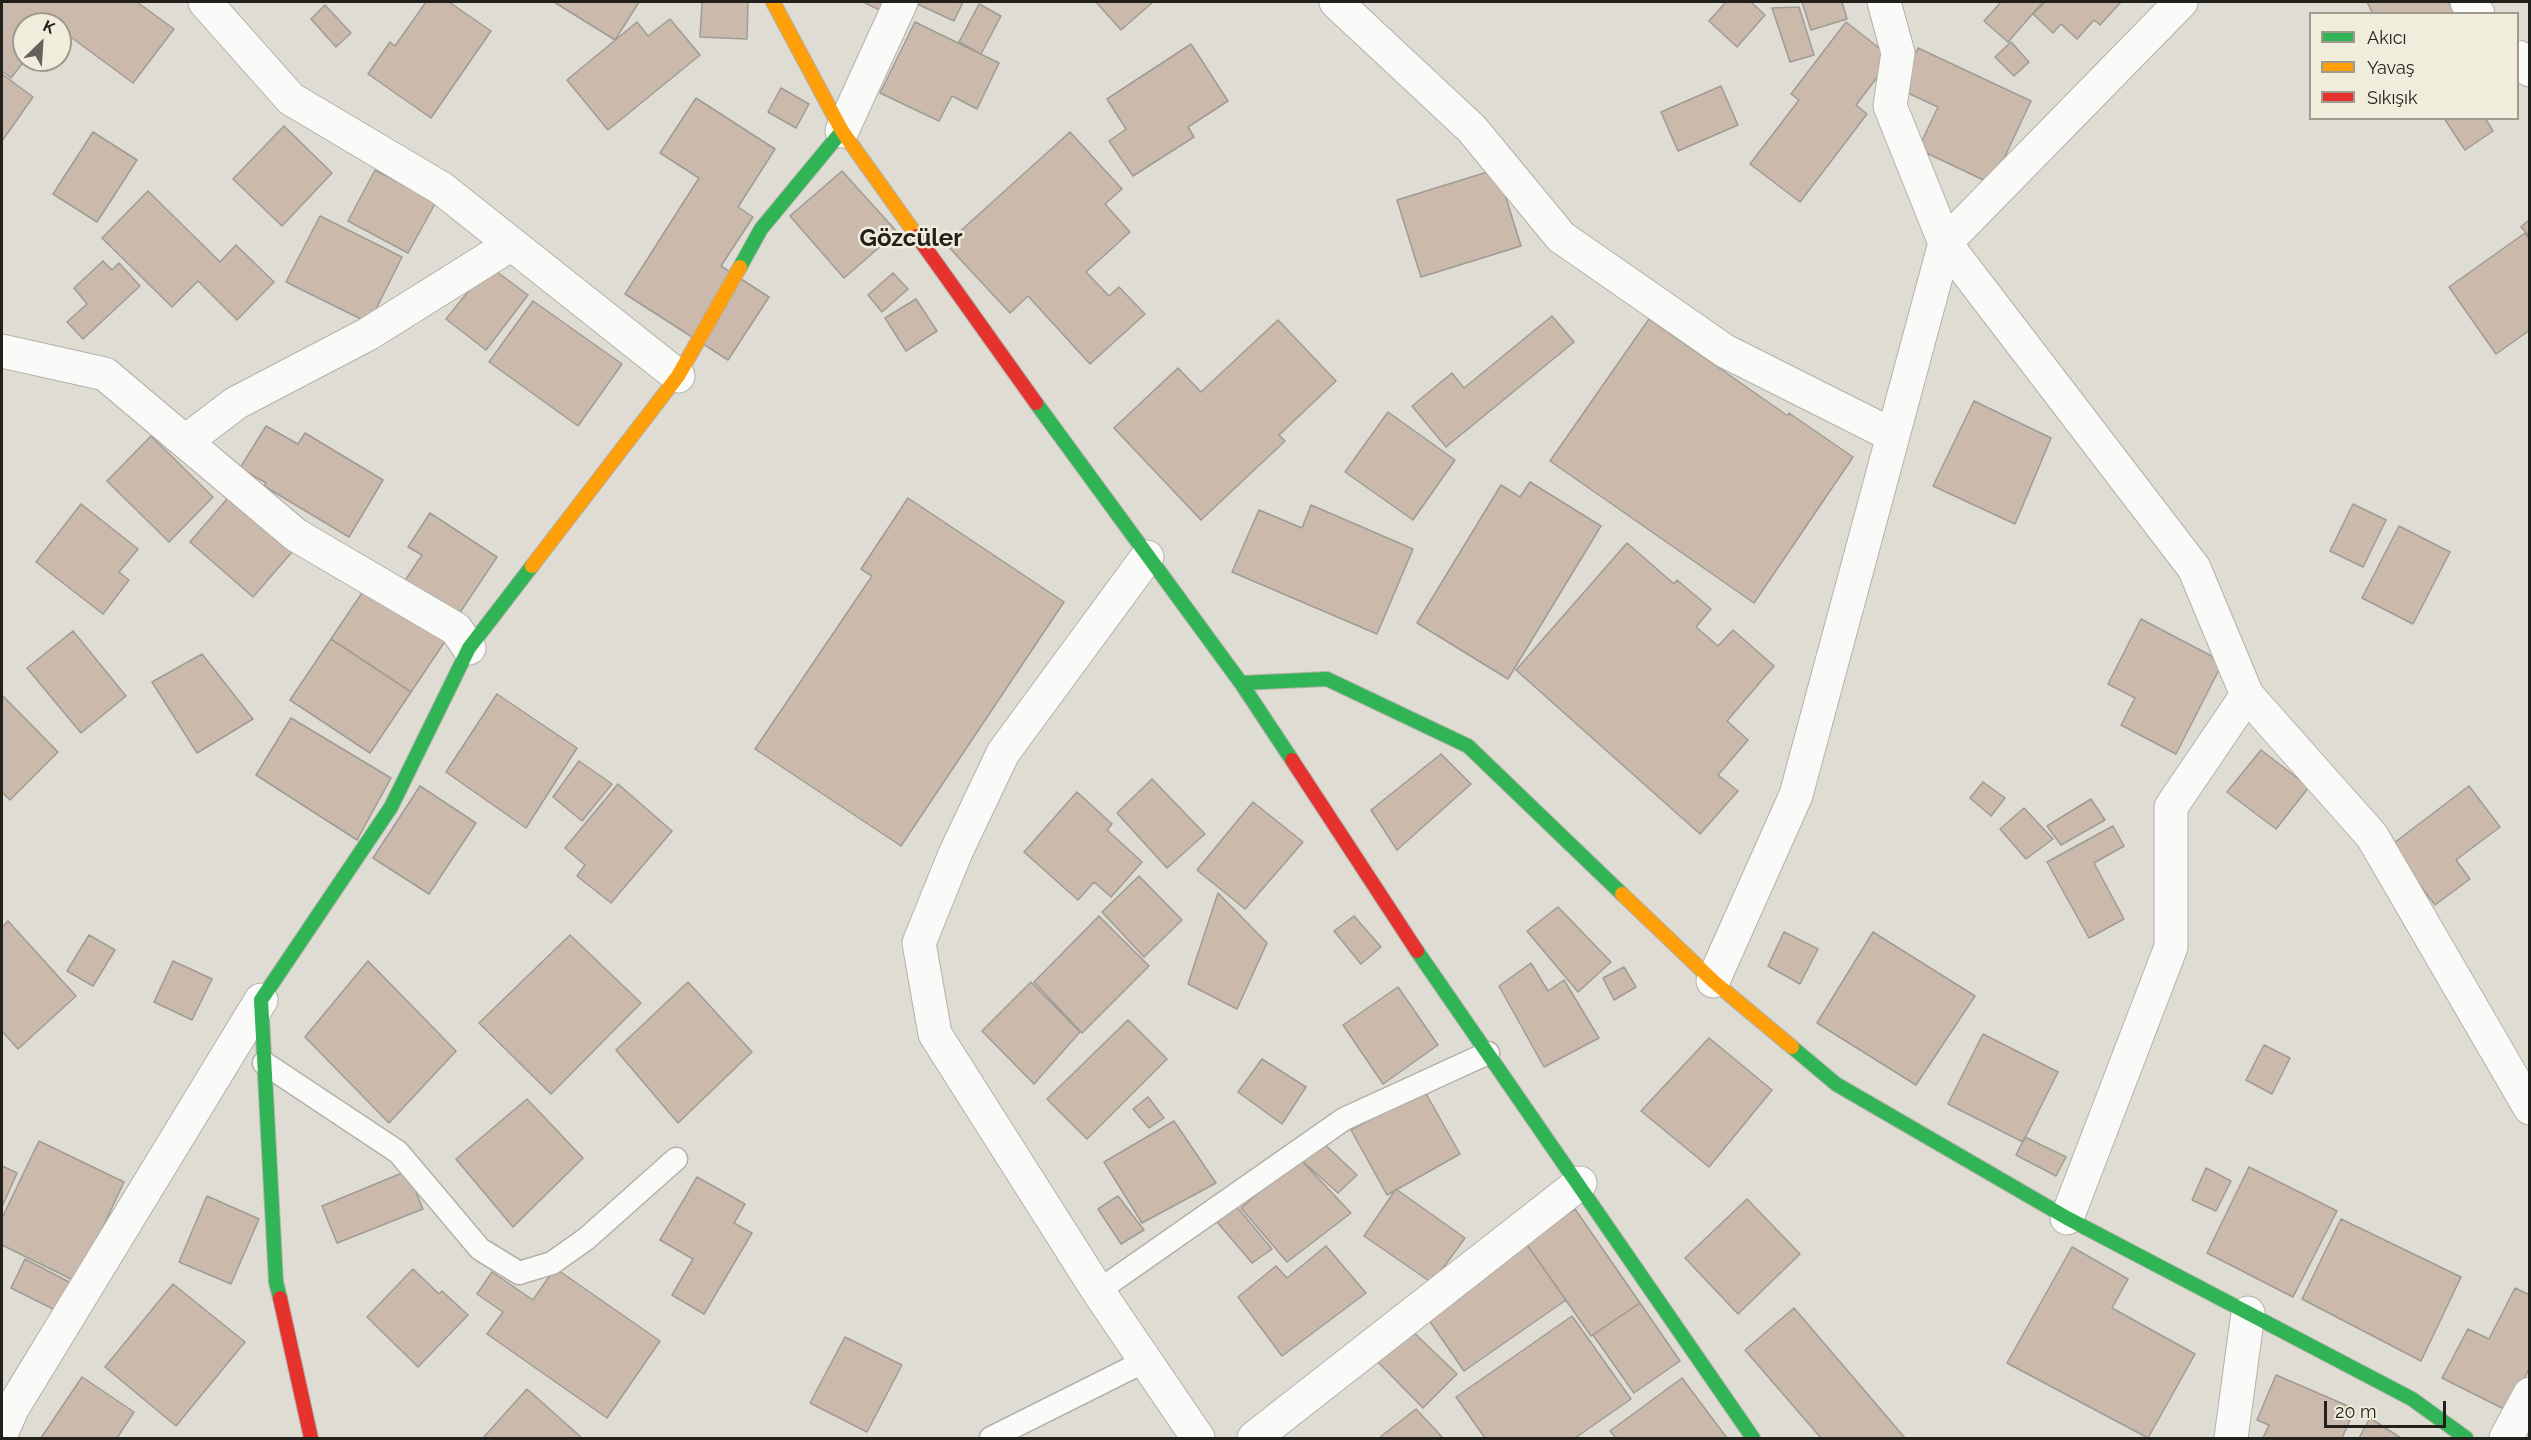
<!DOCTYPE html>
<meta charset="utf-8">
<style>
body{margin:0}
#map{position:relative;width:2531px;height:1440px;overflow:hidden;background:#dedcd3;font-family:Raleway,sans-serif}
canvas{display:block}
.frame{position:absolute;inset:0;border:3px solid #22201a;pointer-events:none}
.legend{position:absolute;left:2309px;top:12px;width:210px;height:108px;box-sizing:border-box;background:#f1eddc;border:2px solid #9e9b8e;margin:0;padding:8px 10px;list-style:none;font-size:18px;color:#22201a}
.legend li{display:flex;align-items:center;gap:12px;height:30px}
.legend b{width:30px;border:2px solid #9e9b8e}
.north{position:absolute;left:12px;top:12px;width:60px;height:60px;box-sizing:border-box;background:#f1eddc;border:2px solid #9e9b8e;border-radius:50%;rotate:25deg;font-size:16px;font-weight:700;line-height:24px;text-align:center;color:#22201a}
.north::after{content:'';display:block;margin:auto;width:21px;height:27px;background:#64625b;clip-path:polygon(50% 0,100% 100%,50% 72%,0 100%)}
.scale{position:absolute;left:2324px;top:1401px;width:122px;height:27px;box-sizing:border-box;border:3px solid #22201a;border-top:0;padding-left:8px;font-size:18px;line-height:21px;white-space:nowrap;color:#22201a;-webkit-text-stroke:4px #f1eddc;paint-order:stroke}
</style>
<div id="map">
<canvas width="2531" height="1440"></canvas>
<div class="frame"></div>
<ul class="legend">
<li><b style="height:8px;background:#30b455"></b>Akıcı</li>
<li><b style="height:8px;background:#ff9f0a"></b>Yavaş</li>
<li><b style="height:8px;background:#e5322d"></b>Sıkışık</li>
</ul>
<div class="north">K</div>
<div class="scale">20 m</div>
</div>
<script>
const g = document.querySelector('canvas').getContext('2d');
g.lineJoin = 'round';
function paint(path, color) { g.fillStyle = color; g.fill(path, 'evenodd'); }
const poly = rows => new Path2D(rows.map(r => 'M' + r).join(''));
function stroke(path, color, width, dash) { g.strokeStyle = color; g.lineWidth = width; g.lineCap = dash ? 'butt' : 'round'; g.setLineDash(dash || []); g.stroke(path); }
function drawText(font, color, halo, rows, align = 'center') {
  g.font = font + ' Raleway,sans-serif'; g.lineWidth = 5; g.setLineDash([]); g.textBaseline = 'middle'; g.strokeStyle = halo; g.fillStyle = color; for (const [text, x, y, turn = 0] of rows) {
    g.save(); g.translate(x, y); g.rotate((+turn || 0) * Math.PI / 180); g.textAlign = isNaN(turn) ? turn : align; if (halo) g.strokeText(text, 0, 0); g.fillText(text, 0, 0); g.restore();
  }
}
const building = poly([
 [2,2,137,2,174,29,133,83,60,29,60,24,24,24,25,60,11,78,2,71,2,2],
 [426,2,449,2,491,31,431,118,368,74,390,42,395,46,426,2],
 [554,2,639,2,615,40,554,2],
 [702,2,748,2,747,39,700,37,702,2],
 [863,2,894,2,888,14,863,2],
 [913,2,963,2,954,21,913,2],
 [1096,2,1153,2,1121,30,1096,2],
 [1726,2,1751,2,1765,15,1737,47,1709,21,1726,2],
 [1802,2,1842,2,1847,19,1811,30,1802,2],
 [2001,2,2043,2,2008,42,1984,21,2001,2],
 [2045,2,2121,2,2100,25,2094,20,2077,39,2061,24,2053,33,2033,14,2045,2],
 [2367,2,2449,2,2454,14,2373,14,2367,2],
 [979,4,1001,16,981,54,959,42,979,4],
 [325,5,351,33,336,47,311,19,325,5],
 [1799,7,1814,55,1790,62,1772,8,1799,7],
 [670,19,700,55,608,130,567,80,637,22,648,36,670,19],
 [915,22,999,63,977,109,952,96,939,121,880,93,915,22],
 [1846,22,1892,58,1856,105,1867,114,1800,202,1750,164,1799,100,1791,94,1846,22],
 [2011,42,2029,62,2014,76,1995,57,2011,42],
 [1191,44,1228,101,1188,127,1194,137,1133,176,1109,141,1126,129,1107,99,1191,44],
 [1918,48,2031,101,1992,184,1918,149,1938,107,1899,89,1918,48],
 [2,74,33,97,2,141,2,74],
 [1721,86,1738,125,1678,151,1661,112,1721,86],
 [781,88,809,104,796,128,768,112,781,88],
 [696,98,775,149,738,207,753,217,721,266,769,297,728,360,625,294,699,178,660,153,696,98],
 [2444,118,2485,118,2493,131,2465,150,2444,118],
 [284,126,332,173,282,226,233,179,284,126],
 [93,132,137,160,97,222,53,194,93,132],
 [1070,132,1122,189,1105,204,1130,232,1086,272,1109,296,1119,287,1145,314,1090,364,1028,296,1010,313,946,244,1070,132],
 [1497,169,1521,246,1421,277,1397,200,1497,169],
 [375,170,436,202,408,253,348,221,375,170],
 [842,171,897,232,844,278,790,216,842,171],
 [148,191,220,262,236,245,274,282,237,320,198,281,172,307,102,238,148,191],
 [320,216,402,257,369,323,286,282,320,216],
 [2530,219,2530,237,2521,227,2530,219],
 [2525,233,2530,240,2530,330,2496,354,2449,287,2525,233],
 [103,261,112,270,119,263,140,286,83,339,67,322,87,304,74,288,103,261],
 [489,266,528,295,486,350,446,319,489,266],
 [893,273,908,289,882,312,868,295,893,273],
 [916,299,937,331,906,351,885,318,916,299],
 [533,301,622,364,578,426,489,362,533,301],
 [1552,316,1574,342,1446,447,1412,406,1452,373,1464,388,1552,316],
 [1649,319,1788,416,1789,413,1853,457,1754,603,1550,461,1649,319],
 [1278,320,1336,381,1279,435,1285,441,1201,520,1114,428,1178,368,1201,392,1278,320],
 [1974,401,2051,438,2015,524,1933,486,1974,401],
 [1388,412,1455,460,1413,520,1345,472,1388,412],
 [266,426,298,444,305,433,383,480,349,537,264,486,266,483,240,468,266,426],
 [151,436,213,497,169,542,107,481,151,436],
 [1530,482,1601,526,1508,679,1417,623,1501,485,1520,497,1530,482],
 [228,498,292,552,253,597,190,542,228,498],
 [908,498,1064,602,901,846,755,749,872,576,861,569,908,498],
 [81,504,138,549,119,572,129,580,103,614,36,562,81,504],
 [2353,504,2386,520,2363,567,2330,551,2353,504],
 [1311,505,1413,549,1377,634,1232,572,1259,510,1302,528,1311,505],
 [430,513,497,557,455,620,402,585,422,555,408,547,430,513],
 [2399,526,2450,552,2413,624,2362,598,2399,526],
 [1627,543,1674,584,1677,580,1711,609,1696,627,1718,646,1733,630,1774,666,1727,721,1748,740,1718,775,1738,791,1700,834,1516,670,1627,543],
 [368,584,448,637,411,692,331,639,368,584],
 [2141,619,2223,662,2176,754,2121,725,2135,698,2108,684,2141,619],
 [73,631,126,696,81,733,27,668,73,631],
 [331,639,411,692,370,753,290,700,331,639],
 [202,654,253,719,197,753,152,682,202,654],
 [497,694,577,748,526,828,446,772,497,694],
 [2,695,58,752,10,800,2,792,2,695],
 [291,718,391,778,357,840,256,775,291,718],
 [2261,750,2309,787,2276,829,2227,792,2261,750],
 [1441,754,1471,784,1397,850,1371,810,1441,754],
 [579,761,612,784,582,821,553,797,579,761],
 [1152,779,1205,834,1167,868,1117,813,1152,779],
 [1983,782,2005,798,1991,816,1970,798,1983,782],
 [618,784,672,831,611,903,577,876,585,865,565,848,618,784],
 [420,786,476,823,429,894,373,858,420,786],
 [2469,786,2500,827,2456,860,2470,879,2435,905,2390,846,2469,786],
 [1077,792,1112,824,1107,830,1142,862,1111,897,1094,882,1078,900,1024,852,1077,792],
 [2091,799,2105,820,2061,845,2047,826,2091,799],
 [1253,802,1303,842,1245,909,1197,870,1253,802],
 [2024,808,2053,839,2026,859,2000,829,2024,808],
 [2113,826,2124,846,2094,863,2124,919,2089,938,2047,862,2113,826],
 [1139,876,1182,920,1144,957,1102,912,1139,876],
 [1218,893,1267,943,1237,1009,1188,984,1218,893],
 [1558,907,1611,962,1578,992,1527,931,1558,907],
 [1099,916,1149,966,1082,1033,1034,982,1099,916],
 [1354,916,1381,947,1361,964,1334,931,1354,916],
 [8,921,76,996,18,1049,2,1031,2,927,8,921],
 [1784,932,1818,949,1800,984,1768,966,1784,932],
 [1873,932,1975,996,1916,1085,1817,1023,1873,932],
 [89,935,115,950,93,986,67,971,89,935],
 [570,935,641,1003,551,1094,479,1023,570,935],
 [173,961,212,979,192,1020,154,1002,173,961],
 [368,961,456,1051,389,1123,305,1037,368,961],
 [1531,963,1548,991,1564,980,1599,1038,1544,1067,1499,986,1531,963],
 [1624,967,1636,987,1614,1000,1603,978,1624,967],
 [688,982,752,1052,678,1123,616,1050,688,982],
 [1031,982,1080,1032,1034,1084,982,1031,1031,982],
 [1398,987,1438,1045,1383,1084,1343,1025,1398,987],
 [1128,1020,1167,1059,1087,1139,1047,1099,1128,1020],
 [1983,1034,2058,1072,2023,1142,1948,1104,1983,1034],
 [1709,1038,1772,1090,1709,1167,1641,1111,1709,1038],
 [2264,1045,2290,1058,2272,1094,2246,1080,2264,1045],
 [1262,1059,1306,1087,1282,1124,1238,1092,1262,1059],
 [1424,1090,1460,1154,1387,1195,1351,1130,1424,1090],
 [1148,1097,1164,1118,1149,1128,1133,1109,1148,1097],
 [527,1099,583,1158,513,1227,456,1159,527,1099],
 [1174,1121,1216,1183,1142,1223,1104,1162,1174,1121],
 [2025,1137,2066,1157,2056,1176,2016,1155,2025,1137],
 [1319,1139,1357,1175,1338,1193,1299,1158,1319,1139],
 [39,1141,124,1182,77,1282,2,1245,2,1218,39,1141],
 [1299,1158,1351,1213,1287,1262,1241,1208,1299,1158],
 [2,1166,17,1173,2,1207,2,1166],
 [2249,1167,2337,1211,2293,1297,2207,1253,2249,1167],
 [2206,1168,2231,1181,2216,1211,2192,1200,2206,1168],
 [407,1171,423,1209,337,1243,322,1206,407,1171],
 [697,1177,745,1204,734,1223,752,1233,704,1314,672,1295,693,1259,660,1240,697,1177],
 [1396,1189,1465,1238,1432,1283,1364,1236,1396,1189],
 [207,1196,259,1219,231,1284,179,1262,207,1196],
 [1118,1196,1144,1230,1121,1244,1098,1209,1118,1196],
 [1747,1199,1800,1254,1738,1314,1685,1258,1747,1199],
 [1236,1206,1272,1249,1252,1263,1217,1222,1236,1206],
 [1575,1209,1640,1303,1591,1336,1525,1242,1575,1209],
 [2341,1219,2461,1277,2421,1361,2302,1299,2341,1219],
 [1525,1242,1566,1300,1464,1371,1424,1313,1525,1242],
 [1326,1246,1366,1293,1282,1356,1238,1297,1276,1266,1287,1278,1326,1246],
 [2072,1247,2128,1279,2112,1308,2195,1354,2148,1438,2007,1363,2072,1247],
 [25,1259,71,1283,57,1311,11,1288,25,1259],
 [555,1268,660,1341,607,1418,487,1334,503,1312,477,1294,492,1272,533,1300,555,1268],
 [413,1269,439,1294,442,1291,468,1315,418,1367,367,1317,413,1269],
 [173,1284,245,1342,176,1426,105,1367,173,1284],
 [2515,1288,2530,1295,2530,1367,2508,1411,2442,1378,2468,1329,2489,1339,2515,1288],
 [1640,1303,1680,1361,1634,1393,1593,1335,1640,1303],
 [1794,1308,1905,1438,1821,1438,1745,1350,1794,1308],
 [1572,1316,1631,1399,1575,1438,1485,1438,1456,1397,1572,1316],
 [1406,1325,1457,1374,1423,1408,1373,1357,1406,1325],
 [845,1337,902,1365,867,1432,810,1403,845,1337],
 [2276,1375,2355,1409,2342,1438,2263,1438,2269,1425,2257,1420,2276,1375],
 [82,1377,134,1412,117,1438,41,1438,82,1377],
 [1682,1378,1727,1438,1616,1438,1610,1431,1682,1378],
 [527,1389,582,1438,483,1438,527,1389],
 [1416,1409,1443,1438,1379,1438,1416,1409],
 [2370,1418,2401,1438,2359,1438,2370,1418]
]);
paint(building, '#cbbaac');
stroke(building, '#9f9b95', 1.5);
const lane = poly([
 [264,1063,398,1152,480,1249,519,1273,552,1263,586,1239,676,1159],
 [1098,1291,1344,1119,1488,1053],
 [991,1438,1145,1361]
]);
const street = poly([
 [205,2,291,99,441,188,678,376],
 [1336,2,1472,129,1561,237,1725,351,1892,435],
 [1884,2,1898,53,1890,106,1945,243,2194,568,2247,695,2171,807,2171,947,2067,1218],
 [2467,2,2478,14],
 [2518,57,2530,70],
 [842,131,901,2],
 [2,351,105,374,296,535,456,629,469,648],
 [186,441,236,403,368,334,510,245],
 [1147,557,1003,753,955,854,919,943,935,1034,1098,1291,1198,1438],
 [2247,695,2372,836,2530,1108],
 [1713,981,1796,795,1945,243,2181,2],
 [2,1432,12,1409,261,1000],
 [1254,1438,1580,1183],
 [2231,1438,2248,1313],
 [2506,1438,2530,1394]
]);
const fast = poly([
 [740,267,761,229,842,131],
 [1036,403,1241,683,1292,760],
 [1241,683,1327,679,1468,746,1622,894],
 [1417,951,1753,1438],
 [1792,1047,1836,1084,2067,1218,2412,1399,2466,1438],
 [280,1298,276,1282,261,1000,391,807,469,648,532,566]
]);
const slow = poly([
 [773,2,842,131,917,236],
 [532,566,678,376,740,267],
 [1622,894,1713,981,1792,1047]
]);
const jam = poly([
 [917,236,1036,403],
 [1292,760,1417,951],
 [280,1298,311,1438]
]);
stroke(lane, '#b3b1aa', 25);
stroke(street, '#b3b1aa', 35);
stroke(fast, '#b3b1aa', 16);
stroke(slow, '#b3b1aa', 16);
stroke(jam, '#b3b1aa', 16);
stroke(lane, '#fafaf8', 22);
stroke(street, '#fafaf8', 33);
stroke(fast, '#30b455', 14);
stroke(slow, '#ff9f0a', 14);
stroke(jam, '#e5322d', 14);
drawText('bold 24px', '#22201a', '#f1eddc', [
 ["Gözcüler",911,239]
]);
</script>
